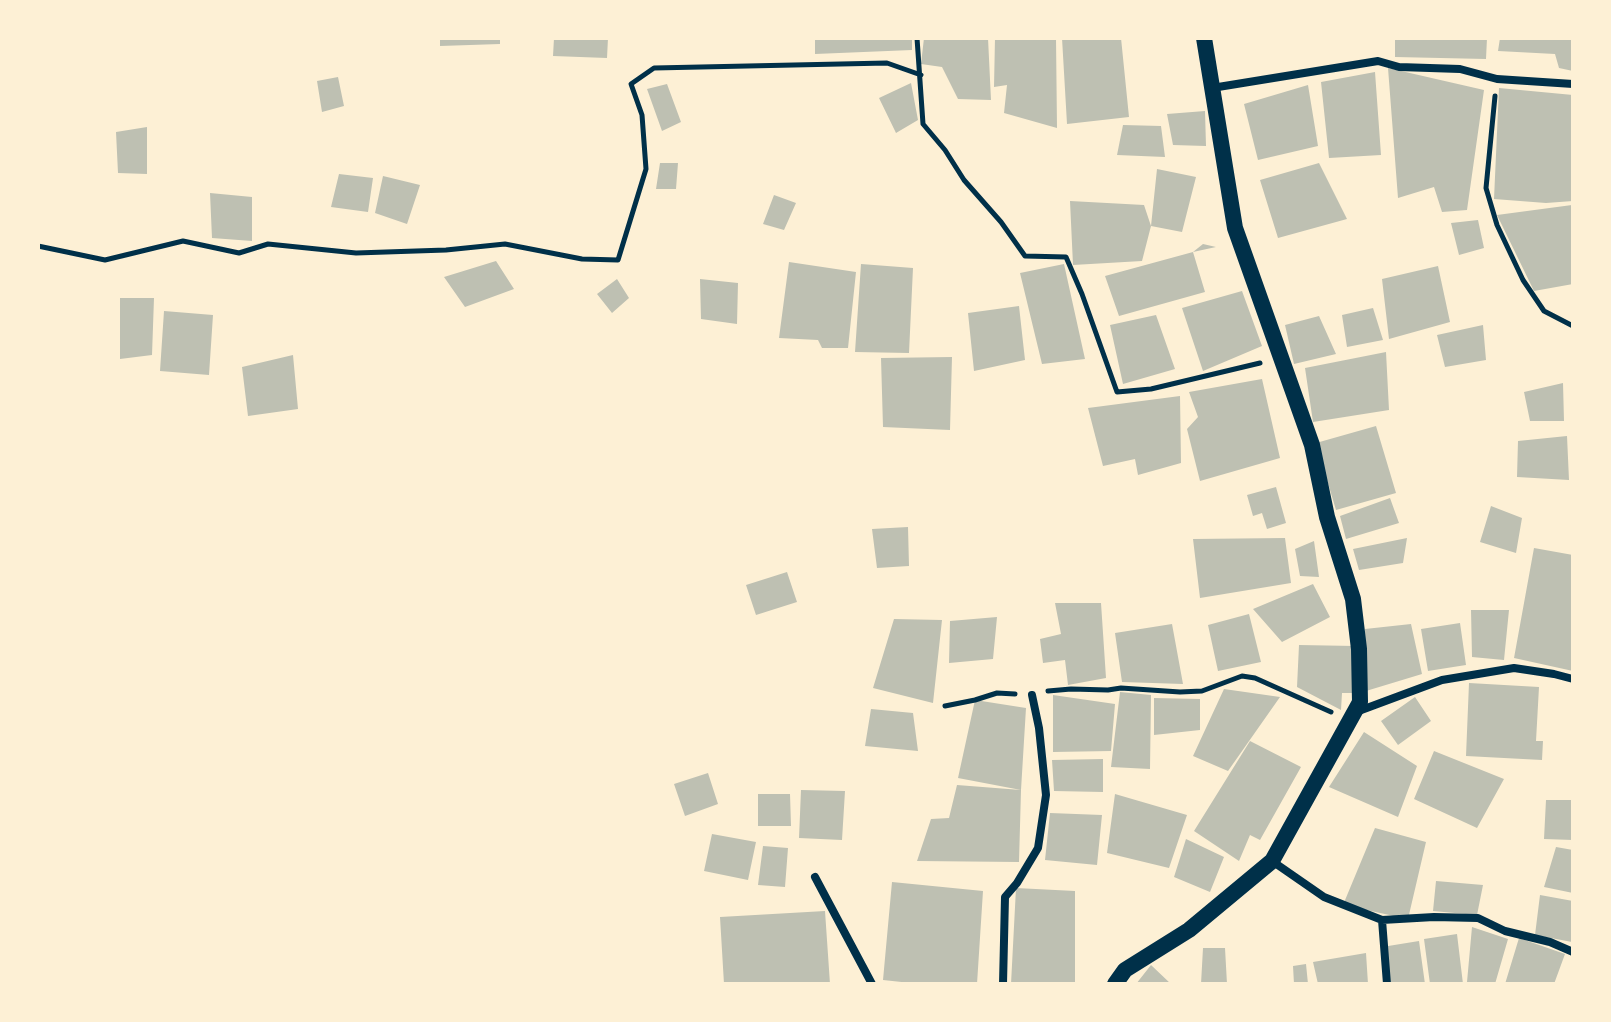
<!DOCTYPE html>
<style>
body{margin:0}
#map{position:relative;width:1611px;height:1022px;overflow:hidden;background:#fdf0d5;font-family:Poppins,sans-serif}
canvas{display:block}
.frame{position:absolute;inset:0;border:40px solid #fdf0d5;pointer-events:none}
</style>
<div id="map">
<canvas width="1611" height="1022"></canvas>
<div class="frame"></div>
</div>
<script>
const g = document.querySelector('canvas').getContext('2d');
g.lineJoin = 'round';
function paint(path, color) { g.fillStyle = color; g.fill(path, 'evenodd'); }
const poly = rows => new Path2D(rows.map(r => 'M' + r).join(''));
function stroke(path, color, width, dash) { g.strokeStyle = color; g.lineWidth = width; g.lineCap = dash ? 'butt' : 'round'; g.setLineDash(dash || []); g.stroke(path); }
paint(poly([
 [440,38,500,38,500,44,440,46],
 [554,38,608,38,607,58,553,56],
 [815,38,912,38,912,50,815,54],
 [924,38,988,38,991,100,958,99,942,67,921,64],
 [995,38,1056,38,1057,128,1004,113,1007,85,994,87],
 [1062,38,1121,38,1129,117,1067,124],
 [1395,38,1487,38,1486,59,1395,57],
 [1500,38,1573,38,1573,71,1559,68,1555,54,1498,51],
 [1388,68,1484,90,1467,210,1442,212,1434,187,1398,198],
 [1375,72,1381,155,1329,158,1321,82],
 [338,77,344,106,322,112,317,81],
 [911,83,918,120,896,133,879,98],
 [667,84,681,122,662,131,647,89],
 [1308,85,1318,146,1258,160,1244,104],
 [1499,88,1573,95,1573,201,1546,203,1494,199],
 [1205,111,1206,146,1173,145,1167,114],
 [1123,125,1161,126,1165,157,1117,155],
 [147,127,147,174,118,173,116,132],
 [660,163,678,163,676,189,656,189],
 [1319,163,1347,219,1278,238,1260,180],
 [1157,169,1196,177,1182,232,1151,226],
 [339,174,373,178,368,212,331,207],
 [383,176,420,185,407,224,375,213],
 [210,193,252,197,252,241,212,238],
 [774,195,796,203,784,230,763,224],
 [1070,201,1144,205,1151,226,1142,261,1073,265],
 [1572,205,1573,284,1534,291,1497,215],
 [1478,220,1484,248,1459,255,1451,223],
 [1203,244,1216,247,1193,252,1205,292,1119,316,1105,276,1193,252],
 [496,261,514,289,465,307,444,277],
 [789,262,856,272,848,348,822,348,818,340,779,338],
 [861,264,913,268,909,353,855,352],
 [1064,264,1085,359,1042,364,1020,273],
 [1438,266,1450,322,1389,339,1382,279],
 [617,279,629,298,612,313,597,294],
 [700,279,738,283,737,324,701,319],
 [1242,291,1262,346,1203,371,1182,308],
 [120,298,154,298,152,355,120,359],
 [1019,306,1025,360,974,371,968,313],
 [1373,308,1383,340,1347,347,1342,315],
 [164,311,213,315,209,375,160,371],
 [1156,315,1175,369,1123,384,1110,325],
 [1319,316,1336,354,1294,364,1285,325],
 [1483,325,1486,360,1445,367,1437,335],
 [1386,352,1389,410,1313,422,1305,368],
 [293,355,298,409,248,416,242,367],
 [952,357,950,430,883,427,881,358],
 [1262,379,1280,458,1200,481,1187,429,1198,417,1189,392],
 [1563,383,1564,421,1530,421,1524,392],
 [1180,396,1181,463,1138,475,1135,459,1103,466,1088,408],
 [1376,426,1396,493,1336,510,1316,443],
 [1567,436,1569,480,1517,477,1518,441],
 [1276,487,1286,523,1267,529,1262,513,1253,516,1247,495],
 [1390,498,1399,523,1346,539,1340,516],
 [1491,506,1522,518,1516,553,1480,542],
 [908,527,909,566,877,568,872,529],
 [1285,538,1291,583,1200,598,1193,539],
 [1407,538,1403,563,1359,570,1353,549],
 [1314,541,1319,577,1300,576,1295,549],
 [1534,548,1573,555,1573,671,1514,658],
 [787,572,797,602,756,615,746,585],
 [1313,584,1330,617,1282,642,1253,609],
 [1055,603,1101,603,1106,678,1068,685,1065,660,1043,663,1040,639,1061,634],
 [1471,610,1509,610,1504,660,1472,657],
 [1249,614,1261,662,1218,671,1208,625],
 [997,617,993,659,949,663,950,621],
 [894,619,942,620,933,703,873,688],
 [1460,623,1466,665,1428,671,1421,629],
 [1172,624,1183,684,1122,682,1115,633],
 [1411,624,1422,674,1366,691,1365,629],
 [1299,645,1355,646,1355,693,1342,693,1341,710,1297,687],
 [1469,683,1539,687,1536,741,1543,741,1542,760,1466,756],
 [1224,689,1280,697,1228,771,1193,756],
 [1120,692,1151,695,1150,769,1111,767],
 [1053,695,1115,704,1111,751,1053,752],
 [1415,697,1431,721,1398,745,1381,721],
 [1154,698,1200,699,1200,730,1154,735],
 [975,700,1026,708,1021,790,958,778],
 [871,709,913,713,918,751,865,746],
 [1364,732,1417,766,1398,817,1329,787],
 [1250,741,1301,767,1260,840,1250,835,1239,861,1194,831],
 [1434,751,1504,779,1477,828,1414,799],
 [1103,759,1103,792,1054,791,1052,760],
 [708,773,718,804,685,816,674,784],
 [957,785,1021,790,1019,862,917,861,931,819,949,818],
 [801,790,845,791,842,840,799,838],
 [758,794,790,794,791,826,758,826],
 [1115,794,1187,815,1169,868,1107,853],
 [1546,800,1573,800,1573,840,1544,839],
 [1050,813,1102,815,1097,865,1045,860],
 [1375,828,1426,842,1408,919,1343,905],
 [712,834,756,842,748,880,704,871],
 [1186,839,1224,857,1210,892,1174,877],
 [763,846,788,848,785,887,758,885],
 [1556,847,1573,850,1573,893,1544,887],
 [1436,881,1483,885,1477,915,1433,911],
 [892,882,983,891,977,984,920,984,883,980],
 [1016,888,1075,891,1075,984,1011,984],
 [1540,895,1573,901,1572,942,1535,935],
 [825,911,830,984,724,984,720,917],
 [1472,927,1508,939,1495,984,1467,982],
 [1457,934,1463,984,1430,984,1424,939],
 [1519,938,1565,954,1554,984,1505,984],
 [1419,941,1425,984,1389,984,1382,947],
 [1203,948,1225,948,1227,984,1201,984],
 [1366,953,1368,984,1318,984,1313,962],
 [1306,964,1308,984,1294,984,1293,966],
 [1151,965,1171,984,1136,984]
]), '#bec0b2');
stroke(poly([
 [917,38,923,124,945,150,964,180,1001,222,1025,256,1066,257,1082,294,1117,392,1151,389,1260,363],
 [1495,96,1486,188,1497,225,1523,280,1544,311,1573,326],
 [38,246,105,260,183,241,239,253,268,244,356,253,446,250,505,244,582,259,618,260,646,169,642,115,631,84,654,68,887,63,921,75],
 [1048,691,1071,689,1108,690,1121,688,1180,692,1202,691,1242,676,1255,678,1331,712],
 [945,706,975,700,997,693,1015,694]
]), '#003049', 5);
stroke(poly([
 [1212,88,1378,61,1399,67,1460,69,1497,79,1573,84],
 [1356,712,1442,680,1514,668,1554,674,1573,679],
 [1272,861,1324,897,1382,920,1387,984],
 [815,877,872,984],
 [1382,920,1434,917,1478,918,1505,931,1550,942,1573,952],
 [1003,984,1005,897,1017,883,1038,848,1046,795,1039,728,1032,695]
]), '#003049', 8);
stroke(poly([
 [1115,984,1125,970,1189,930,1272,861,1360,702,1359,649,1353,599,1327,517,1312,445,1235,228,1204,38]
]), '#003049', 16);
</script>
